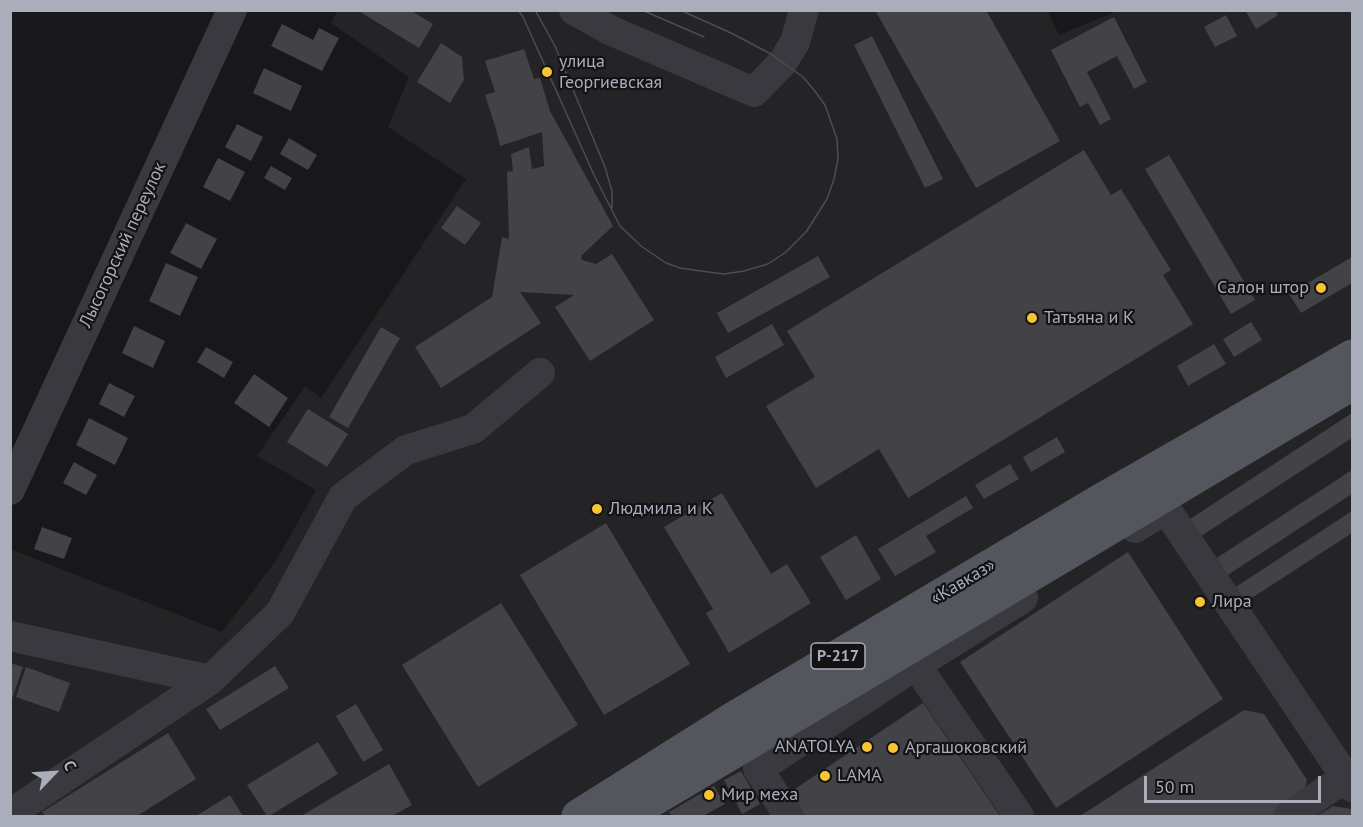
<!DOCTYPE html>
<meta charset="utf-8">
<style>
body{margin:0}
#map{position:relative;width:1363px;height:827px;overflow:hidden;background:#18181a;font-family:"PT Sans",sans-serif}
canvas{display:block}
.frame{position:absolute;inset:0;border:12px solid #aaadba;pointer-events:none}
.north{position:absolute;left:24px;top:743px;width:60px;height:60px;-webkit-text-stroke:4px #131315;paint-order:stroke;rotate:65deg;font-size:16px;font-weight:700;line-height:24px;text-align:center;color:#aaadba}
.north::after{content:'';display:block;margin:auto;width:21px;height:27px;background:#aaadba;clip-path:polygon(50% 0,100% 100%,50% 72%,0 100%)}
.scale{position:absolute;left:1144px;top:776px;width:177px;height:27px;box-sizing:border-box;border:3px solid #aaadba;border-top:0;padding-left:8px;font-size:18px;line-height:21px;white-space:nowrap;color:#aaadba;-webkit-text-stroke:4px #131315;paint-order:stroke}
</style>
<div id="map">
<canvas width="1363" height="827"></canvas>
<div class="frame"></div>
<div class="north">С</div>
<div class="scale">50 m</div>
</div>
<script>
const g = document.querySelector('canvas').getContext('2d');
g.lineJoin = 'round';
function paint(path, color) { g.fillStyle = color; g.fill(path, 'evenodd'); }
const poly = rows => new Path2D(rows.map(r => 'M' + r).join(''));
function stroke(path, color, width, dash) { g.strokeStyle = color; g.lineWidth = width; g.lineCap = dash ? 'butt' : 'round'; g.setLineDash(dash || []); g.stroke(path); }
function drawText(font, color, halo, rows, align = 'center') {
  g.font = font + ' "PT Sans",sans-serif'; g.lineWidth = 4.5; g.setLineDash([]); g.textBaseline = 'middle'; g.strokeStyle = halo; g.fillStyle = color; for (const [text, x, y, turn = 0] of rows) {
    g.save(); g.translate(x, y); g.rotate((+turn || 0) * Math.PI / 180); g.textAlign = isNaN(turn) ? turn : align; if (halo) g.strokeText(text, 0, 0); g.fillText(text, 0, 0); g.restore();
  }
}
paint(poly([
 [1047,10,1059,35,1117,11,1352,11,1352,816,11,816,10,553,13,550,222,632,277,559,316,490,257,456,305,386,321,398,466,179,388,127,409,77,331,23,337,11]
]), '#242427');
paint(poly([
 [357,10,410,10,433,24,419,48],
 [875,10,986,10,1060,141,976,188],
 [1245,10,1275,10,1278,15,1256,29],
 [1226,15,1237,36,1215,47,1204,27],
 [1114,17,1147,82,1134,89,1117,56,1087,72,1111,119,1100,125,1088,103,1080,107,1051,50],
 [282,24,313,40,319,28,339,38,322,71,271,46],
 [872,36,943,179,925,188,854,45],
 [441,43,462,57,464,80,450,103,417,82],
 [524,49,534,79,540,78,550,111,613,226,581,256,582,260,596,264,612,254,654,320,590,361,555,307,574,295,520,292,541,323,441,388,415,347,492,297,502,237,509,239,507,172,513,171,511,154,529,147,532,169,544,166,542,132,500,146,496,129,485,95,495,92,485,61],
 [264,68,302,86,291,111,253,93],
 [237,124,263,137,251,161,225,147],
 [289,138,317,155,308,170,280,154],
 [1084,150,1111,195,1121,189,1171,270,1163,275,1193,324,908,498,879,449,816,488,766,406,815,377,787,331],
 [1169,155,1255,300,1231,314,1145,169],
 [218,158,245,172,230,201,203,187],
 [271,166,292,178,285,190,264,178],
 [457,206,481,223,465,245,441,228],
 [186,223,217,239,201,269,170,253],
 [818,256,830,277,728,333,717,313],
 [1352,257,1352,283,1301,313,1289,294],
 [166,263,198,277,180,316,149,301],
 [1251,322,1262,340,1234,357,1223,339],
 [772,324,784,345,726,378,715,357],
 [134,326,165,341,153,368,122,353],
 [381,327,400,338,348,428,329,417],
 [1214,344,1226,364,1188,386,1177,366],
 [206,347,233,362,224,378,197,362],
 [254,374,288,398,269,427,234,403],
 [109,383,135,396,124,417,99,404],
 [308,409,348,434,327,467,287,442],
 [1352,413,1352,438,1198,538,1187,521],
 [89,418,128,438,115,465,76,445],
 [1057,437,1065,452,1031,472,1023,457],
 [74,462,97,475,86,495,63,483],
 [1010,464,1019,479,984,499,975,485],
 [1352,470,1352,494,1223,578,1212,561],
 [722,493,771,574,787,564,811,603,729,653,706,613,713,609,664,527],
 [966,496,973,508,926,536,936,552,895,576,878,549],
 [1352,511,1352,533,1241,605,1231,590],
 [606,523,690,664,604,715,520,575],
 [42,527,72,538,64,559,34,549],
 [856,535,881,579,846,600,820,557],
 [1128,552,1223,699,1056,808,960,662],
 [501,603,578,725,478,787,402,665],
 [10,663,23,667,11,702,10,701],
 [275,666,289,688,220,730,206,709],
 [26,667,70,683,59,712,16,697],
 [923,703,1000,816,805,816,789,793],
 [356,704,383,750,363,762,336,716],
 [1244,710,1264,714,1307,780,1302,800,1276,816,1080,816],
 [168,733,196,779,137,816,45,816,42,812],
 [318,742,338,774,269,816,267,816,247,785],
 [389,764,412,805,392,816,301,816],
 [741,771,760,804,742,814,724,780],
 [714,786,725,804,703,816,672,816,669,812],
 [230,795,243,816,196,816],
 [1333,806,1352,809,1352,816,1317,816]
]), '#424247');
stroke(poly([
 [574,10,612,31,754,92,783,62,795,42,804,10],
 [10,490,232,10],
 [1135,528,1166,509,1352,787],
 [10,636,210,680],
 [916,665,1019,816],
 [10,814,210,680,280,613,343,497,406,450,473,429,540,373],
 [789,816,758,769,916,665,1023,598],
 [1289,816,1352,773]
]), '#39393f', 30);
stroke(poly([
 [578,816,732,719,1101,500,1352,356],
 [626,816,1352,384]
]), '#54565e', 33);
stroke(poly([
 [518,10,523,17,595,177,620,226,641,246,666,263,680,268,701,271,724,274,744,271,768,264,786,252,806,232,827,199,834,179,838,159,837,139,825,105,814,90,803,77,771,54,731,33,680,10],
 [535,10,555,46,605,167,612,191,612,208],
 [642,10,704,37]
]), '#4b4d54', 1.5);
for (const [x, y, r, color] of [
 [547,72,6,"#f7c533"],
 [1321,288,6,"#f7c533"],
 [1032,318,6,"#f7c533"],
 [597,509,6,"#f7c533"],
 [1200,602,6,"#f7c533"],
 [867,747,6,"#f7c533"],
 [893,748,6,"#f7c533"],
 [825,776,6,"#f7c533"],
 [709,795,6,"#f7c533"]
]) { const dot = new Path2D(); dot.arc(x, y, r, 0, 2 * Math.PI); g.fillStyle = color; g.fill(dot); stroke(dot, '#131315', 2); }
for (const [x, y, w] of [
 [838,656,54]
]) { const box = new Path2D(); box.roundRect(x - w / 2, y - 13, w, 26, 4.5); g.fillStyle = '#131315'; g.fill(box); stroke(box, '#aaadba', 1.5); }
drawText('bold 16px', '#aaadba', null, [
 ["Р-217",838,656]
]);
drawText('18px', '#aaadba', '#131315', [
 ["улица",559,62],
 ["Георгиевская",559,83],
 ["Салон штор",1309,288,"right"],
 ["Татьяна и К",1044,318],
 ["Людмила и К",609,509],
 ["Лира",1212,602],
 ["ANATOLYA",855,747,"right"],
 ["Аргашоковский",905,748],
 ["LAMA",837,776],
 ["Мир меха",721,795]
], 'left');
drawText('18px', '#aaadba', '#131315', [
 ["Лысогорский переулок",123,245,-65],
 ["«Кавказ»",963,582,-31]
]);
</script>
